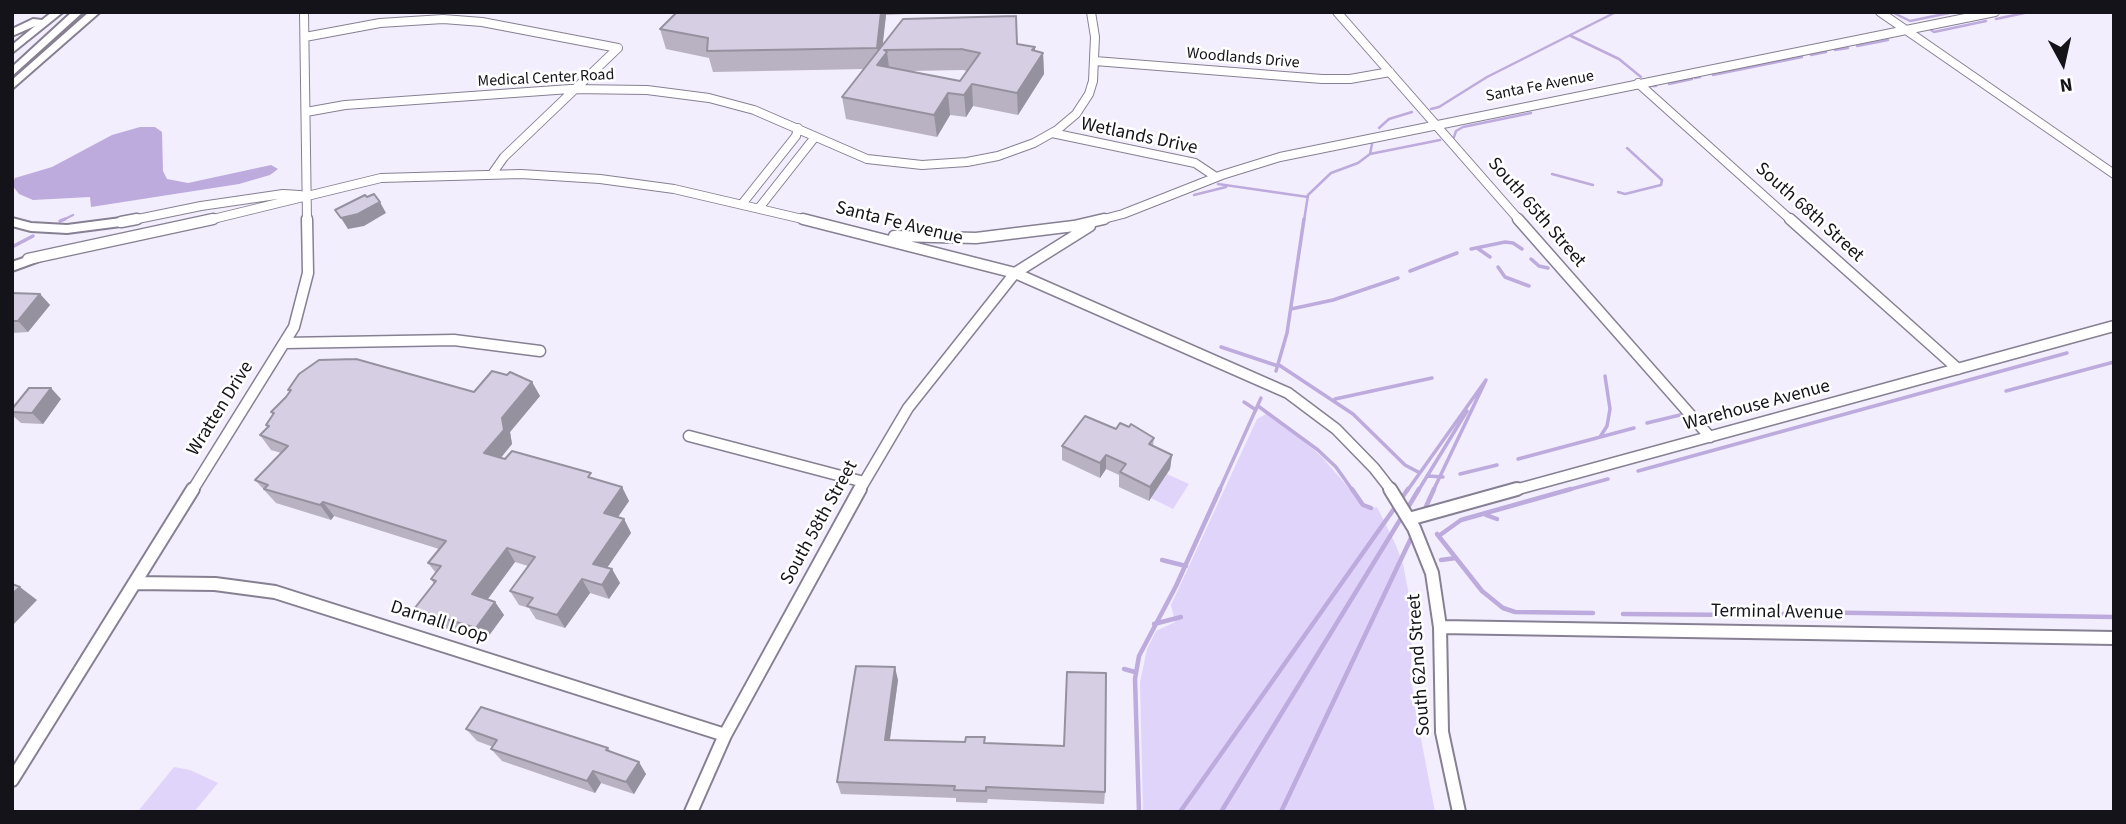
<!DOCTYPE html>
<style>
body{margin:0}
#map{position:relative;width:2126px;height:824px;overflow:hidden;background:#f3eefe;font-family:"Source Sans 3",sans-serif}
canvas{display:block}
.frame{position:absolute;inset:0;border:14px solid #15131a;pointer-events:none}
.north{position:absolute;left:2028px;top:28px;width:70px;height:70px;-webkit-text-stroke:5px #fff;paint-order:stroke;rotate:172deg;font-size:19px;font-weight:700;line-height:28px;text-align:center;color:#15131a}
.north::after{content:'';display:block;margin:auto;width:24px;height:32px;background:#15131a;clip-path:polygon(50% 0,100% 100%,50% 72%,0 100%)}
</style>
<div id="map">
<canvas width="2126" height="824"></canvas>
<div class="frame"></div>
<div class="north">N</div>
</div>
<script>
const g = document.querySelector('canvas').getContext('2d');
g.lineJoin = 'round';
function paint(path, color) { g.fillStyle = color; g.fill(path, 'evenodd'); }
const poly = rows => new Path2D(rows.map(r => 'M' + r).join(''));
function stroke(path, color, width, dash) { g.strokeStyle = color; g.lineWidth = width; g.lineCap = dash ? 'butt' : 'round'; g.setLineDash(dash || []); g.stroke(path); }
function drawText(font, color, halo, rows, align = 'center') {
  g.font = font + ' "Source Sans 3",sans-serif'; g.lineWidth = 5; g.setLineDash([]); g.textBaseline = 'middle'; g.strokeStyle = halo; g.fillStyle = color; for (const [text, x, y, turn = 0] of rows) {
    g.save(); g.translate(x, y); g.rotate((+turn || 0) * Math.PI / 180); g.textAlign = isNaN(turn) ? turn : align; if (halo) g.strokeText(text, 0, 0); g.fillText(text, 0, 0); g.restore();
  }
}
paint(poly([
 [1266,414,1297,435,1322,457,1358,499,1362,507,1367,509,1377,507,1395,543,1403,564,1412,610,1411,674,1414,702,1435,812,1143,812,1140,682,1147,649,1156,631,1175,622,1171,605,1257,419],
 [1167,474,1189,484,1173,509,1151,498],
 [174,767,190,770,218,783,194,812,139,810]
]), '#e1d4fb');
paint(poly([
 [140,127,155,127,162,132,163,171,167,179,188,183,271,165,278,169,270,175,239,184,91,207,90,197,33,200,19,194,12,185,15,178,52,167,112,135]
]), '#bcabdc');
stroke(poly([
 [1892,12,1910,21,1954,12],
 [1996,19,2029,12],
 [1931,30,1934,32,1986,21],
 [1571,36,1619,59,1641,77],
 [1857,46,1888,40],
 [1835,50,1848,48],
 [1811,55,1826,52],
 [1713,75,1802,57],
 [1695,78,1700,77],
 [1669,84,1692,79],
 [1651,86,1656,86],
 [1431,109,1439,107,1487,77,1616,12],
 [1379,128,1389,119,1412,112],
 [1454,137,1456,131,1463,127,1531,113],
 [1370,154,1440,140],
 [1552,174,1593,185],
 [1218,184,1308,197],
 [1618,192,1625,194,1661,185,1662,180,1627,148],
 [1194,195,1226,187],
 [61,221,73,215],
 [1304,221,1308,195,1331,173,1358,163,1370,154,1372,144]
]), '#bcabdc', 2.5);
stroke(poly([
 [60,221,65,219],
 [12,247,33,236],
 [1477,248,1490,257],
 [1471,249,1505,242,1513,243,1522,249],
 [1531,259,1539,266,1548,268],
 [1498,267,1505,277,1529,286],
 [1410,271,1457,253],
 [1291,309,1333,300,1398,278],
 [1221,347,1278,366],
 [1279,365,1353,414,1405,465,1420,473],
 [1276,371,1287,333,1304,219],
 [2006,391,2114,362],
 [1335,399,1432,378],
 [1244,402,1256,410],
 [1258,406,1318,450,1336,467,1353,491],
 [1647,423,1680,415],
 [1600,437,1607,426,1610,409,1605,376],
 [1518,459,1634,428],
 [1638,471,2067,353],
 [1460,474,1497,465],
 [1428,476,1443,477],
 [1219,491,1261,398],
 [1407,491,1486,380,1433,491],
 [1418,491,1467,411],
 [1564,491,1608,479]
]), '#bcabdc', 3.5);
stroke(poly([
 [1352,489,1363,505,1371,508],
 [1407,509,1419,489],
 [1424,511,1434,489],
 [1486,515,1497,519],
 [1437,534,1482,591,1503,608,1515,612,1593,613],
 [1440,535,1461,520,1571,489],
 [1162,560,1186,566],
 [1441,560,1456,558],
 [1623,614,1740,615],
 [1770,616,1797,612,2114,617],
 [1154,624,1181,617],
 [1124,669,1135,672],
 [1139,812,1135,679,1139,656,1176,586,1220,489],
 [1180,812,1408,489],
 [1221,812,1403,515],
 [1281,812,1413,534]
]), '#bcabdc', 4.5);
const minorFar2 = poly([
 [304,12,307,221],
 [1337,12,1520,221],
 [1880,12,2114,174],
 [305,37,380,23,443,19,482,22,618,48,504,157,492,174],
 [1095,61,1322,79,1350,79,1390,72],
 [1638,83,1792,221],
 [306,112,345,105,570,89,647,90,709,98,754,110,867,159,922,165,967,162,998,156,1034,143,1057,130,1076,114,1089,94,1093,81,1095,37,1091,12],
 [1052,133,1195,163,1216,177],
 [742,204,796,136,798,128],
 [759,208,815,137],
 [128,221,201,206,283,194,300,195],
 [205,221,381,178,521,174,600,179,674,189,811,221],
 [1096,221,1123,214,1222,175,1280,157,1995,12]
]);
const minorFar1 = poly([
 [803,219,1015,273,1288,393,1336,429,1374,468,1392,491],
 [1518,219,1710,437],
 [1790,219,1958,369],
 [121,222,137,219],
 [894,236,976,238,1074,226,1104,219],
 [28,259,213,219],
 [285,343,454,340,540,351],
 [689,436,864,482],
 [192,491,294,327,308,273,307,219],
 [859,491,908,408,1015,273,1090,226],
 [1511,491,2114,326]
]);
const minor = poly([
 [1390,489,1414,528,1432,573,1440,627,1442,732,1459,812],
 [1409,519,1517,489],
 [135,583,215,584,275,592,725,735],
 [1440,627,2114,638],
 [12,780,193,489],
 [691,812,725,735,860,489]
]);
const major = poly([
 [52,12,63,12,12,53,12,45,35,26,12,36,12,29,33,19,42,20,52,12],
 [72,12,83,12,12,76,12,67,72,12],
 [89,12,100,12,12,89,12,80,89,12],
 [12,218,31,223,67,225,121,218,127,222,121,226,67,233,31,231,12,226,12,218],
 [38,253,44,257,42,260,12,271,12,262,38,253]
]);
stroke(minorFar2, '#868092', 10);
stroke(minorFar1, '#868092', 13);
stroke(minor, '#868092', 16);
stroke(major, '#868092', 4);
stroke(minorFar2, '#fff', 8);
stroke(minorFar1, '#fff', 10);
stroke(minor, '#fff', 12);
paint(major, '#fff');
paint(poly([
 [677,12,906,12,906,14,886,15,882,45,1017,44,1035,47,1035,51,1043,53,1044,74,1018,115,973,106,966,117,950,115,937,137,846,119,842,97,864,69,713,72,709,58,666,49,660,29],
 [963,70,967,71,960,81,908,71],
 [12,293,40,294,50,305,28,332,12,333],
 [532,382,540,396,510,432,512,444,501,458,594,479,622,487,629,501,618,517,624,519,631,533,607,568,612,569,620,583,609,599,590,593,565,628,536,619,529,608,519,605,510,591,528,566,515,562,488,599,495,602,504,615,485,641,425,622,414,609,434,584,431,579,436,573,428,563,439,549,334,516,331,520,276,503,255,480,281,453,271,450,260,435,268,427,266,425,273,415,271,412,286,397,290,392,288,390,474,392],
 [61,399,43,424,21,423,12,415,12,409],
 [1116,429,1154,438,1153,446,1172,455,1170,469,1149,501,1119,487,1119,475,1106,469,1100,478,1062,460,1062,446],
 [898,680,890,740,985,743,1105,792,1104,804,988,799,987,803,956,802,956,798,841,794,837,782],
 [466,729,608,748,611,752,646,774,634,794,601,783,595,793,502,761,491,749,493,747,477,741]
]), '#b8b2c3');
paint(poly([
 [881,12,886,12,886,15,881,61,887,52,890,74,877,65,879,63,877,48],
 [1035,47,1035,66,1043,53,1044,74,1018,115,1017,93,1032,50],
 [972,84,973,106,966,117,964,95],
 [948,93,950,115,937,137,934,115],
 [380,202,386,213,364,226,348,229,341,218],
 [40,294,50,305,28,332,18,321],
 [532,382,540,396,510,432,512,444,492,468,484,453,502,418],
 [51,388,61,399,43,424,32,413],
 [1106,455,1106,469,1100,478,1100,463],
 [1172,455,1170,469,1149,501,1150,487],
 [622,487,629,501,611,527,604,513],
 [323,502,334,516,331,520,320,505],
 [624,519,631,533,600,578,593,564],
 [507,548,515,562,481,608,472,594],
 [612,569,620,583,609,599,602,585],
 [582,579,590,593,565,628,557,615],
 [20,587,37,600,13,625,12,594],
 [495,602,504,615,485,641,476,628],
 [895,667,898,680,888,752,885,740],
 [639,762,646,774,634,794,626,782],
 [593,771,601,783,595,793,587,781]
]), '#96919f');
const building = poly([
 [677,12,881,12,877,48,707,51,708,38,660,29,677,12],
 [1016,16,1017,44,1035,47,1032,50,1043,53,1017,93,972,84,964,95,948,93,934,115,842,97,903,19,1016,16],
 [961,49,980,53,960,81,877,65,887,52,884,50,961,49],
 [374,194,380,202,358,214,341,218,335,210,365,195,367,197,374,194],
 [12,293,40,294,18,321,12,321,12,293],
 [356,359,474,392,492,371,507,375,510,372,532,382,502,418,504,430,484,453,505,459,512,451,591,473,588,477,622,487,604,513,624,519,593,564,612,569,602,585,582,579,557,615,527,606,533,598,510,591,535,557,507,548,472,594,495,602,476,628,414,609,436,581,431,579,441,566,428,563,446,541,323,502,320,505,264,489,268,485,255,480,288,446,260,435,269,426,266,425,274,413,271,412,286,397,291,390,288,390,299,374,319,360,356,359],
 [29,388,51,388,32,413,12,412,12,409,29,388],
 [1085,416,1116,429,1120,423,1129,427,1131,424,1154,438,1149,444,1172,455,1150,487,1120,472,1126,464,1106,455,1100,463,1062,446,1085,416],
 [12,584,20,587,12,594,12,584],
 [856,666,895,667,885,740,965,742,966,737,985,737,984,743,1064,746,1067,672,1106,673,1105,792,986,787,986,791,954,790,955,786,837,782,856,666],
 [481,707,608,748,606,750,639,762,626,782,593,771,587,781,491,749,497,740,466,729,481,707]
]);
paint(building, '#d6cfe3');
stroke(building, '#96919f', 2);
drawText('16px', '#15131a', '#fff', [
 ["Woodlands Drive",1243,59,5],
 ["Medical Center Road",546,79,-3],
 ["Santa Fe Avenue",1540,87,-11]
]);
drawText('19px', '#15131a', '#fff', [
 ["Wetlands Drive",1139,137,12],
 ["South 65th Street",1536,213,49],
 ["South 68th Street",1809,213,42],
 ["Santa Fe Avenue",899,224,14],
 ["Warehouse Avenue",1757,406,-15],
 ["Wratten Drive",221,409,-58],
 ["South 58th Street",820,523,-61],
 ["Terminal Avenue",1777,613,1],
 ["Darnall Loop",439,623,18],
 ["South 62nd Street",1420,665,-94]
]);
</script>
